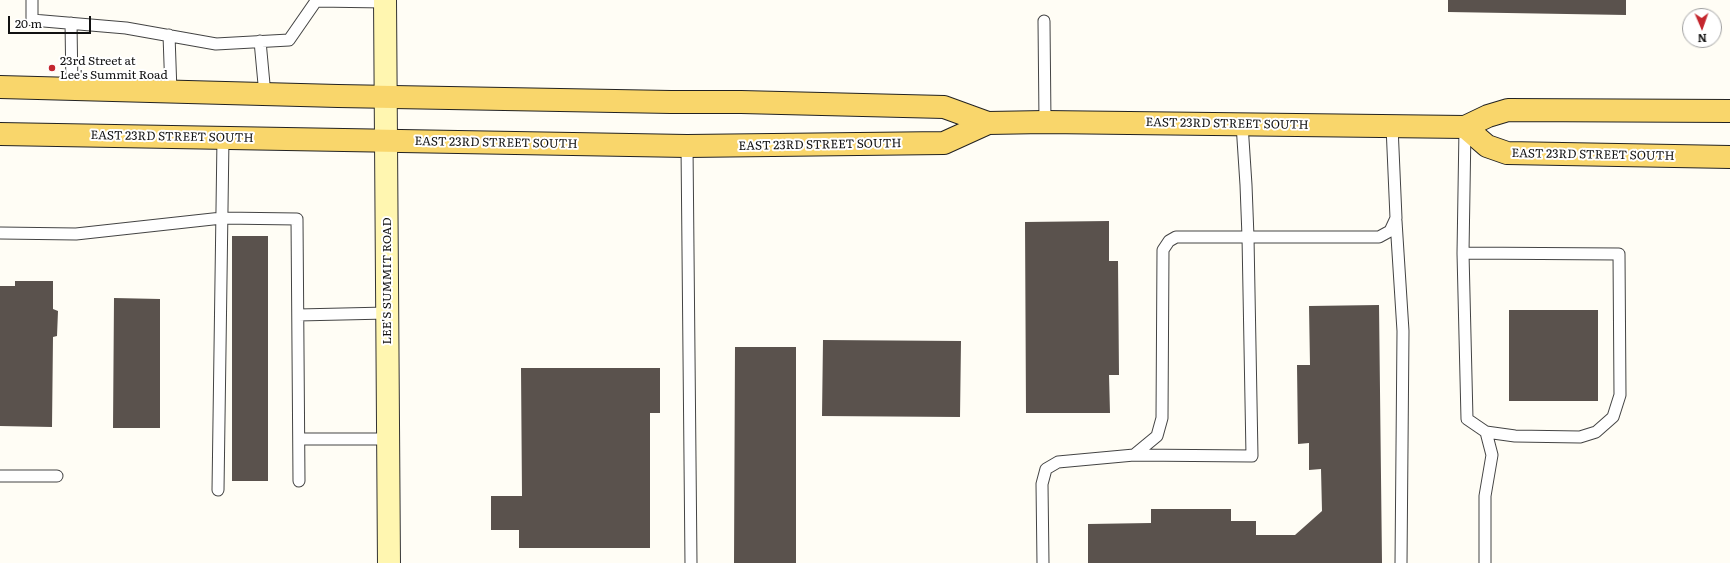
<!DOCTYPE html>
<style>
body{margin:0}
#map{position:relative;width:1730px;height:563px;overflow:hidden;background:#fffdf5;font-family:Literata,serif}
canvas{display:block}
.north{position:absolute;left:1682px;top:8px;width:40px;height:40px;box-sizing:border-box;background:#fff;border:1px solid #a0a0a0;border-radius:50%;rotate:178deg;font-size:11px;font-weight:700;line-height:16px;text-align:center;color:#111}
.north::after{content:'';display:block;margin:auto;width:14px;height:18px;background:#c4262e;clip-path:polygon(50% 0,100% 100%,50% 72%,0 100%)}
.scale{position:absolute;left:8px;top:16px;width:83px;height:18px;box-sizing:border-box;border:2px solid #111;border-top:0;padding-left:5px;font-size:12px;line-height:14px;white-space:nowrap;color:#111;-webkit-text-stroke:3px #fff;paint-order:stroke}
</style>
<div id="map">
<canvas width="1730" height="563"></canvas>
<div class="north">N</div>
<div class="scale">20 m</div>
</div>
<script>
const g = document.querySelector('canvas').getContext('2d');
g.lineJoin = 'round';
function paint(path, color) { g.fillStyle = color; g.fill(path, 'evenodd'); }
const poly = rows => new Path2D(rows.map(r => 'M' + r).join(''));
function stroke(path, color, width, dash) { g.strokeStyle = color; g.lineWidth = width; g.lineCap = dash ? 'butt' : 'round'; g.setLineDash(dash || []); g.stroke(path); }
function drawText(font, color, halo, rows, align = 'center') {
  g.font = font + ' Literata,serif'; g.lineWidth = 4; g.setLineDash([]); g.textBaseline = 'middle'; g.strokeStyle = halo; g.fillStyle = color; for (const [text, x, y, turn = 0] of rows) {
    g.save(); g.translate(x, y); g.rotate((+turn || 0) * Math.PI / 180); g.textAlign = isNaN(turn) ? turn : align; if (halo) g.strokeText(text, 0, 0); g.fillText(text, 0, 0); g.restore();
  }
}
paint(poly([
 [1448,0,1626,0,1626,15,1448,12],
 [1109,221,1109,261,1118,261,1119,375,1109,375,1110,413,1026,413,1025,222],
 [232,236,268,236,268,481,232,481],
 [15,281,53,281,53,309,58,311,57,336,53,337,52,427,0,426,0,286,15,286],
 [114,298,160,299,160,428,113,428],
 [1379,305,1382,563,1088,563,1088,524,1151,523,1151,509,1231,509,1231,521,1256,521,1256,535,1295,535,1322,511,1321,469,1309,470,1309,443,1298,444,1297,365,1310,365,1309,306],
 [1509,310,1598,310,1598,401,1509,401],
 [823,340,961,341,960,417,822,416],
 [735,347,796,347,796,563,734,563],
 [521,368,660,368,660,413,650,413,650,548,519,548,519,530,491,530,491,496,522,496]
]), '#5a524d');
const service = poly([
 [32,0,32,20,126,28,216,44,289,40,316,1,385,2],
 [1044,21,1045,122],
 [71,23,72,89],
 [169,35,171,92],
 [260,41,265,95],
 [1465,128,1463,253,1619,254,1620,395,1613,417,1596,432,1580,437,1515,436,1486,432],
 [687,146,691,563],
 [1396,221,1403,331,1401,563],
 [0,233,76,234,222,218,297,219,299,481],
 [1463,253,1467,419,1486,432,1492,455,1485,496,1485,563],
 [298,315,387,313],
 [299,439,388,439],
 [1134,455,1252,456,1248,237,1379,237,1390,231,1396,218,1392,126],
 [0,476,57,476],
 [218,490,223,138],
 [1043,563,1042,484,1046,469,1058,462,1134,455,1157,436,1162,418,1163,250,1169,241,1176,237,1248,237,1246,185,1242,124]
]);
const secondary = poly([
 [385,0,389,563]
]);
const primary = poly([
 [0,87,338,96,671,102,741,102,944,107,988,123,1045,122,1465,127,1488,116,1508,110,1730,111],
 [1465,127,1487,146,1507,153,1730,157],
 [0,134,687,146,944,143,988,123]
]);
stroke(service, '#444', 13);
stroke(secondary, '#333', 24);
stroke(primary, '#222', 24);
stroke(service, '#fff', 11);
stroke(secondary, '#fff6b0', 22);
stroke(primary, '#f9d66b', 22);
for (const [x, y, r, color] of [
 [52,68,4,"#c4262e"]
]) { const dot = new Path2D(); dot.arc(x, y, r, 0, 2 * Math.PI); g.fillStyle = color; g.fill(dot); stroke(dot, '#fff', 1.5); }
drawText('12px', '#111', '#fff', [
 ["23rd Street at",60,61],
 ["Lee's Summit Road",60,75]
], 'left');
drawText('12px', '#111', '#fff', [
 ["EAST 23RD STREET SOUTH",1227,124,1],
 ["EAST 23RD STREET SOUTH",172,137,1],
 ["EAST 23RD STREET SOUTH",496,143,1],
 ["EAST 23RD STREET SOUTH",820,145,-1],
 ["EAST 23RD STREET SOUTH",1593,155,1],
 ["LEE'S SUMMIT ROAD",387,281,-90]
]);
</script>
